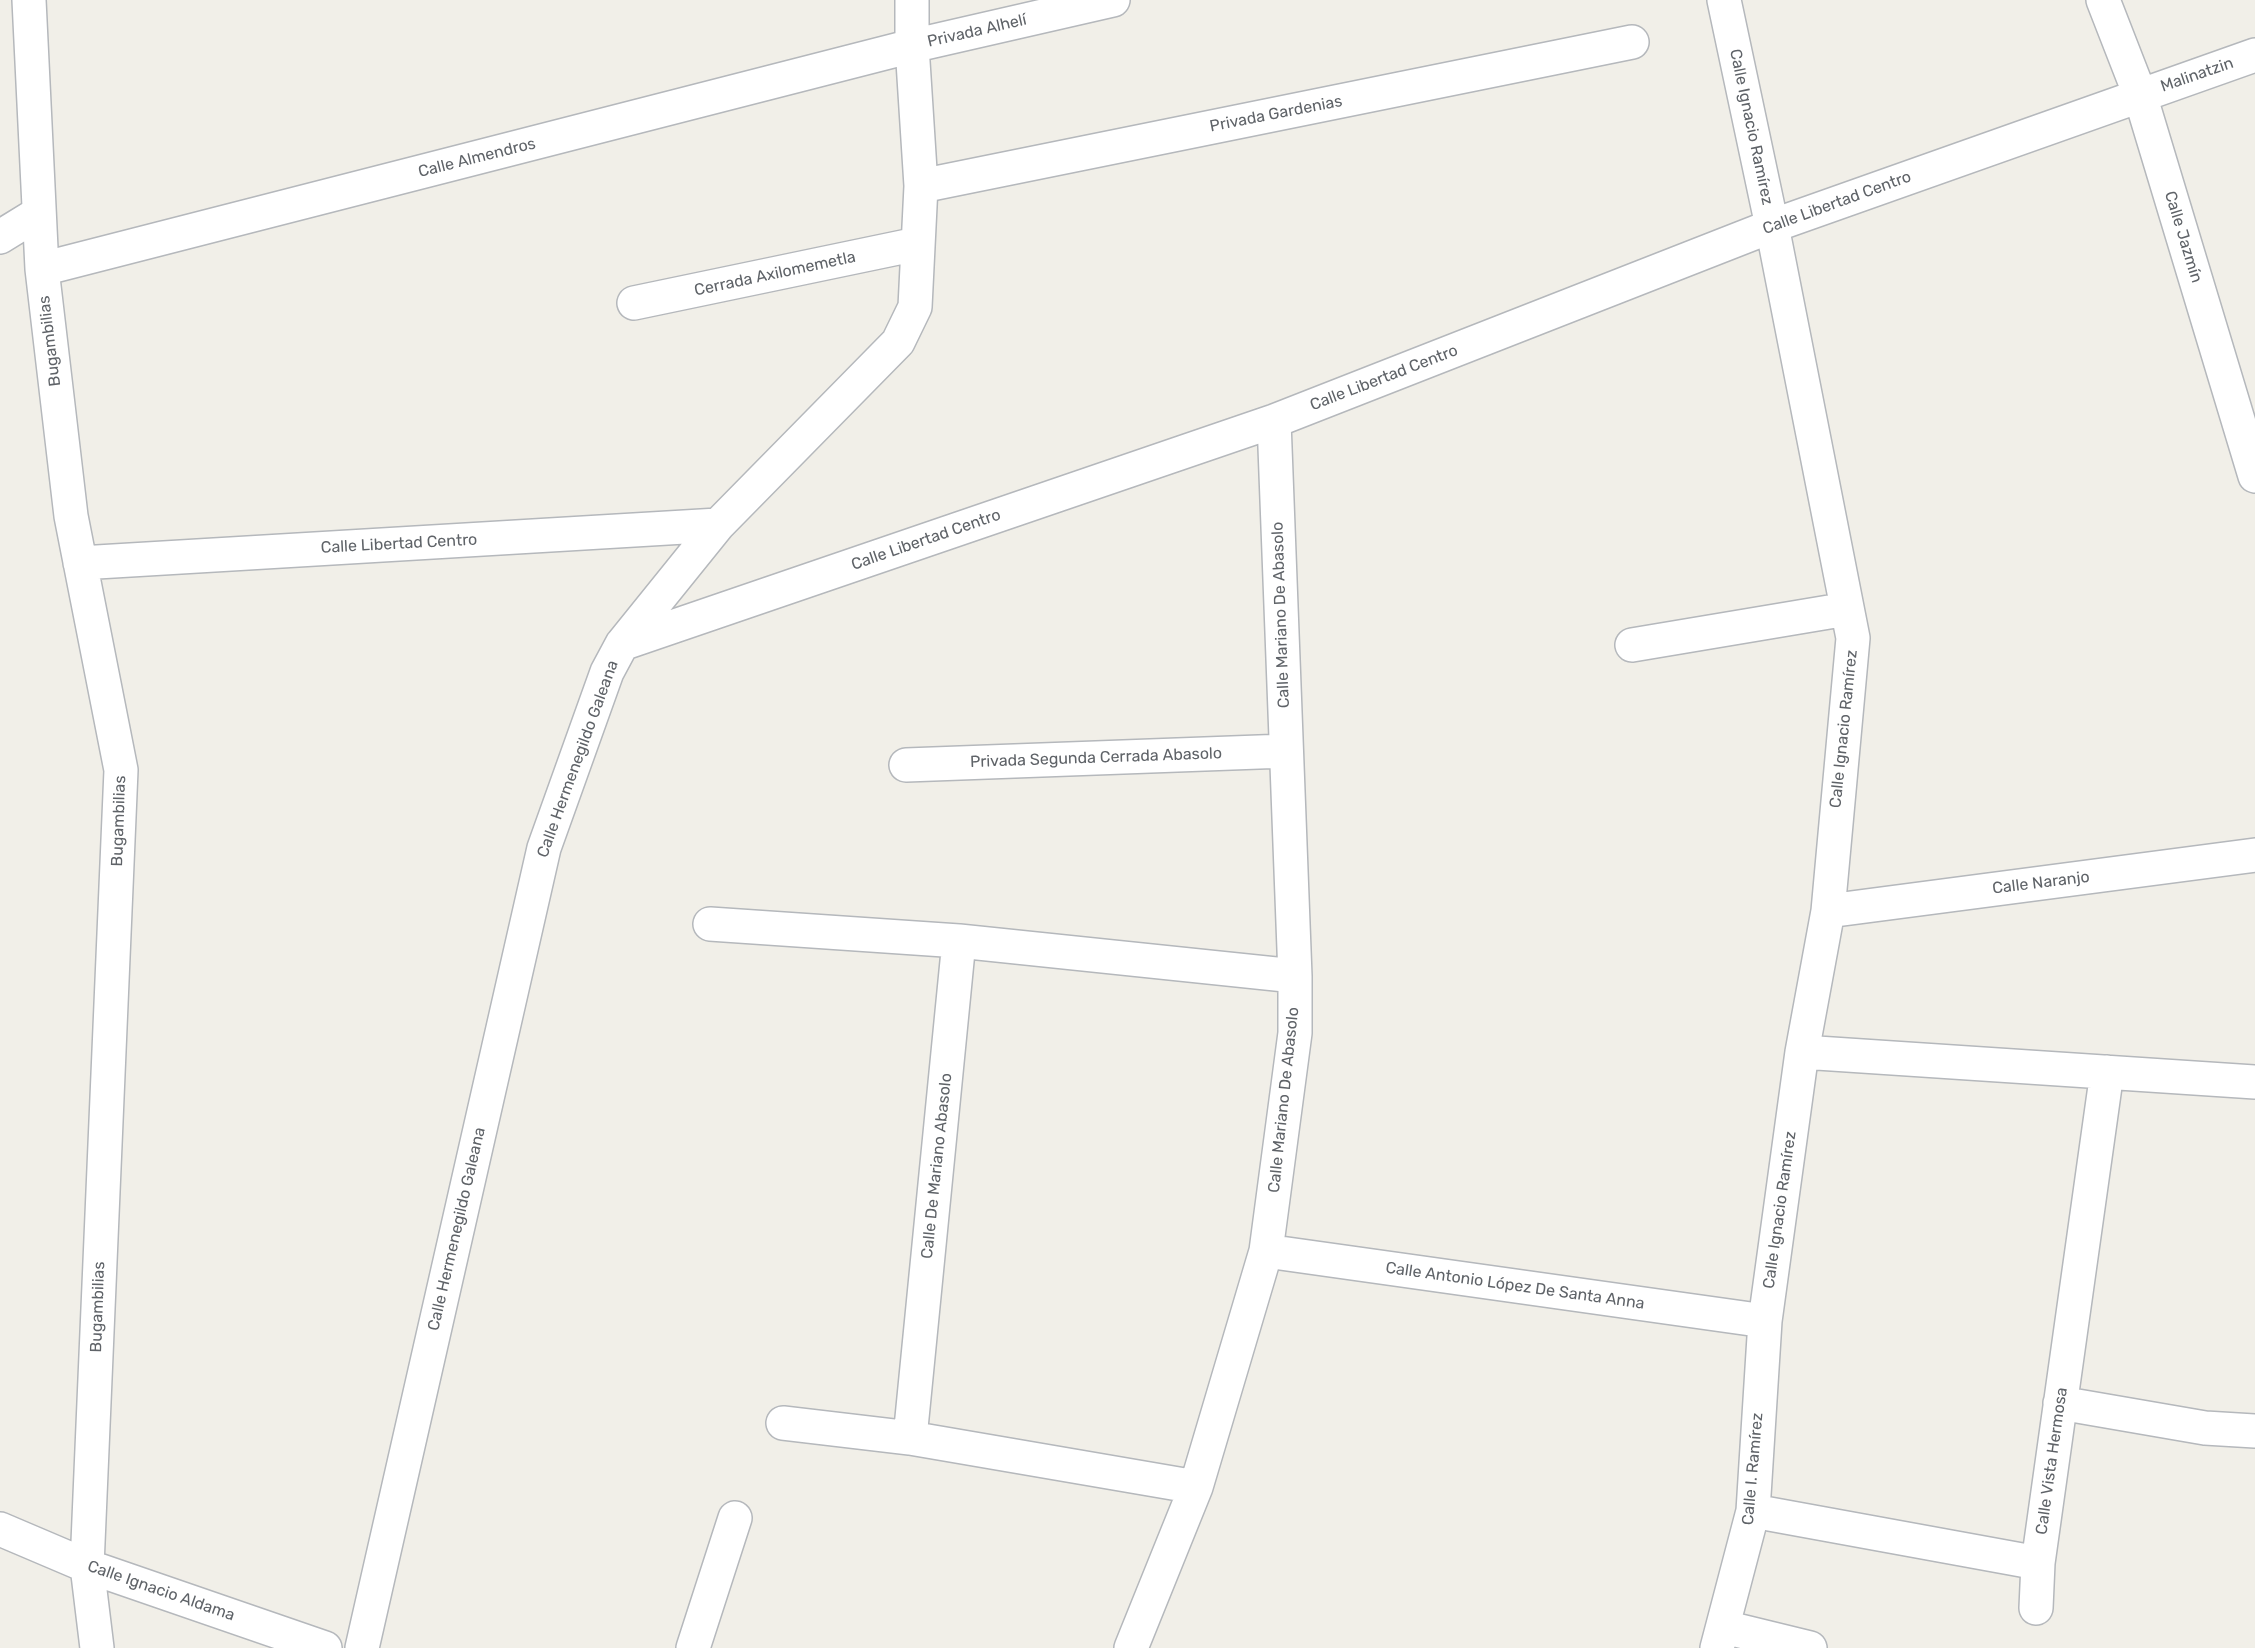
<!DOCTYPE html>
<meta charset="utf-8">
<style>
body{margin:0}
canvas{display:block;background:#f1efe8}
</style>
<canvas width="2255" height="1648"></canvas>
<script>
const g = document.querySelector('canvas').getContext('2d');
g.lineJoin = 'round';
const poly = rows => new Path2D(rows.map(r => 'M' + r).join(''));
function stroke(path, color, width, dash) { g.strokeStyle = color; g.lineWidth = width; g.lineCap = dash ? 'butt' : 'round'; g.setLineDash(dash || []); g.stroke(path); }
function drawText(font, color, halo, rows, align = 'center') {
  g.font = font + ' Rubik,sans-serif'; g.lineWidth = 4.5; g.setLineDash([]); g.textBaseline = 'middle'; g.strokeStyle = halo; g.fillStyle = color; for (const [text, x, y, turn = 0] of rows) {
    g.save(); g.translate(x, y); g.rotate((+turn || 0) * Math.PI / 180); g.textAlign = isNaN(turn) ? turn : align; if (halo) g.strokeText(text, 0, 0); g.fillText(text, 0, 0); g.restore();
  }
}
const minor = poly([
 [29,0,42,269,71,516,121,770,87,1566,97,1648],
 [2103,0,2140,95,2255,476],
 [921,186,1632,42],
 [0,237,39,213],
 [42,269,912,46,1113,0],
 [634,303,917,244],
 [80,563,718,525],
 [622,644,1274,421,1772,226,2255,55],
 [1632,645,1847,609],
 [906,765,1286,751],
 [1828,911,2255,855],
 [710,924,959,941,1295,976],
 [1802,1052,2255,1082],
 [1266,1251,1765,1321],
 [2060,1403,2205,1428,2255,1431],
 [783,1423,910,1438,1196,1487],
 [910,1438,959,941],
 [1753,1511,2038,1563],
 [0,1529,87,1566,325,1648],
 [2036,1608,2038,1563,2107,1072],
 [1724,1627,1810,1648],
 [362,1648,544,848,607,672,622,644,718,525,898,342,915,307,921,186,912,46,912,0],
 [693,1648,735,1518],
 [1131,1648,1196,1487,1266,1251,1295,1033,1295,976,1274,421],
 [1717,1648,1753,1511,1765,1321,1802,1052,1828,911,1853,638,1772,226,1724,0]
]);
stroke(minor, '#b5b8bc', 36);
stroke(minor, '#fff', 33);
drawText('16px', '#5f6368', '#fff', [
 ["Privada Alhelí",977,31,-13],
 ["Malinatzin",2197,75,-19],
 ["Privada Gardenias",1276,114,-11],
 ["Calle Ignacio Ramírez",1751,127,78],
 ["Calle Almendros",477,158,-14],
 ["Calle Libertad Centro",1837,203,-20],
 ["Calle Jazmín",2183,237,73],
 ["Cerrada Axilomemetla",775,274,-12],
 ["Bugambilias",50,341,-97],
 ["Calle Libertad Centro",1384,378,-21],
 ["Calle Libertad Centro",926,540,-19],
 ["Calle Libertad Centro",399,544,-3],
 ["Calle Mariano De Abasolo",1281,615,-92],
 ["Calle Ignacio Ramírez",1844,729,-84],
 ["Privada Segunda Cerrada Abasolo",1096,758,-2],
 ["Calle Hermenegildo Galeana",578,759,-70],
 ["Bugambilias",119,821,-88],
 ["Calle Naranjo",2041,883,-7],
 ["Calle Mariano De Abasolo",1284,1100,-84],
 ["Calle De Mariano Abasolo",937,1166,-84],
 ["Calle Ignacio Ramírez",1780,1210,-82],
 ["Calle Hermenegildo Galeana",457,1229,-77],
 ["Calle Antonio López De Santa Anna",1515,1286,8],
 ["Bugambilias",98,1307,-88],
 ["Calle Vista Hermosa",2052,1461,-82],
 ["Calle I. Ramírez",1753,1469,-85],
 ["Calle Ignacio Aldama",161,1591,19]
]);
</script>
